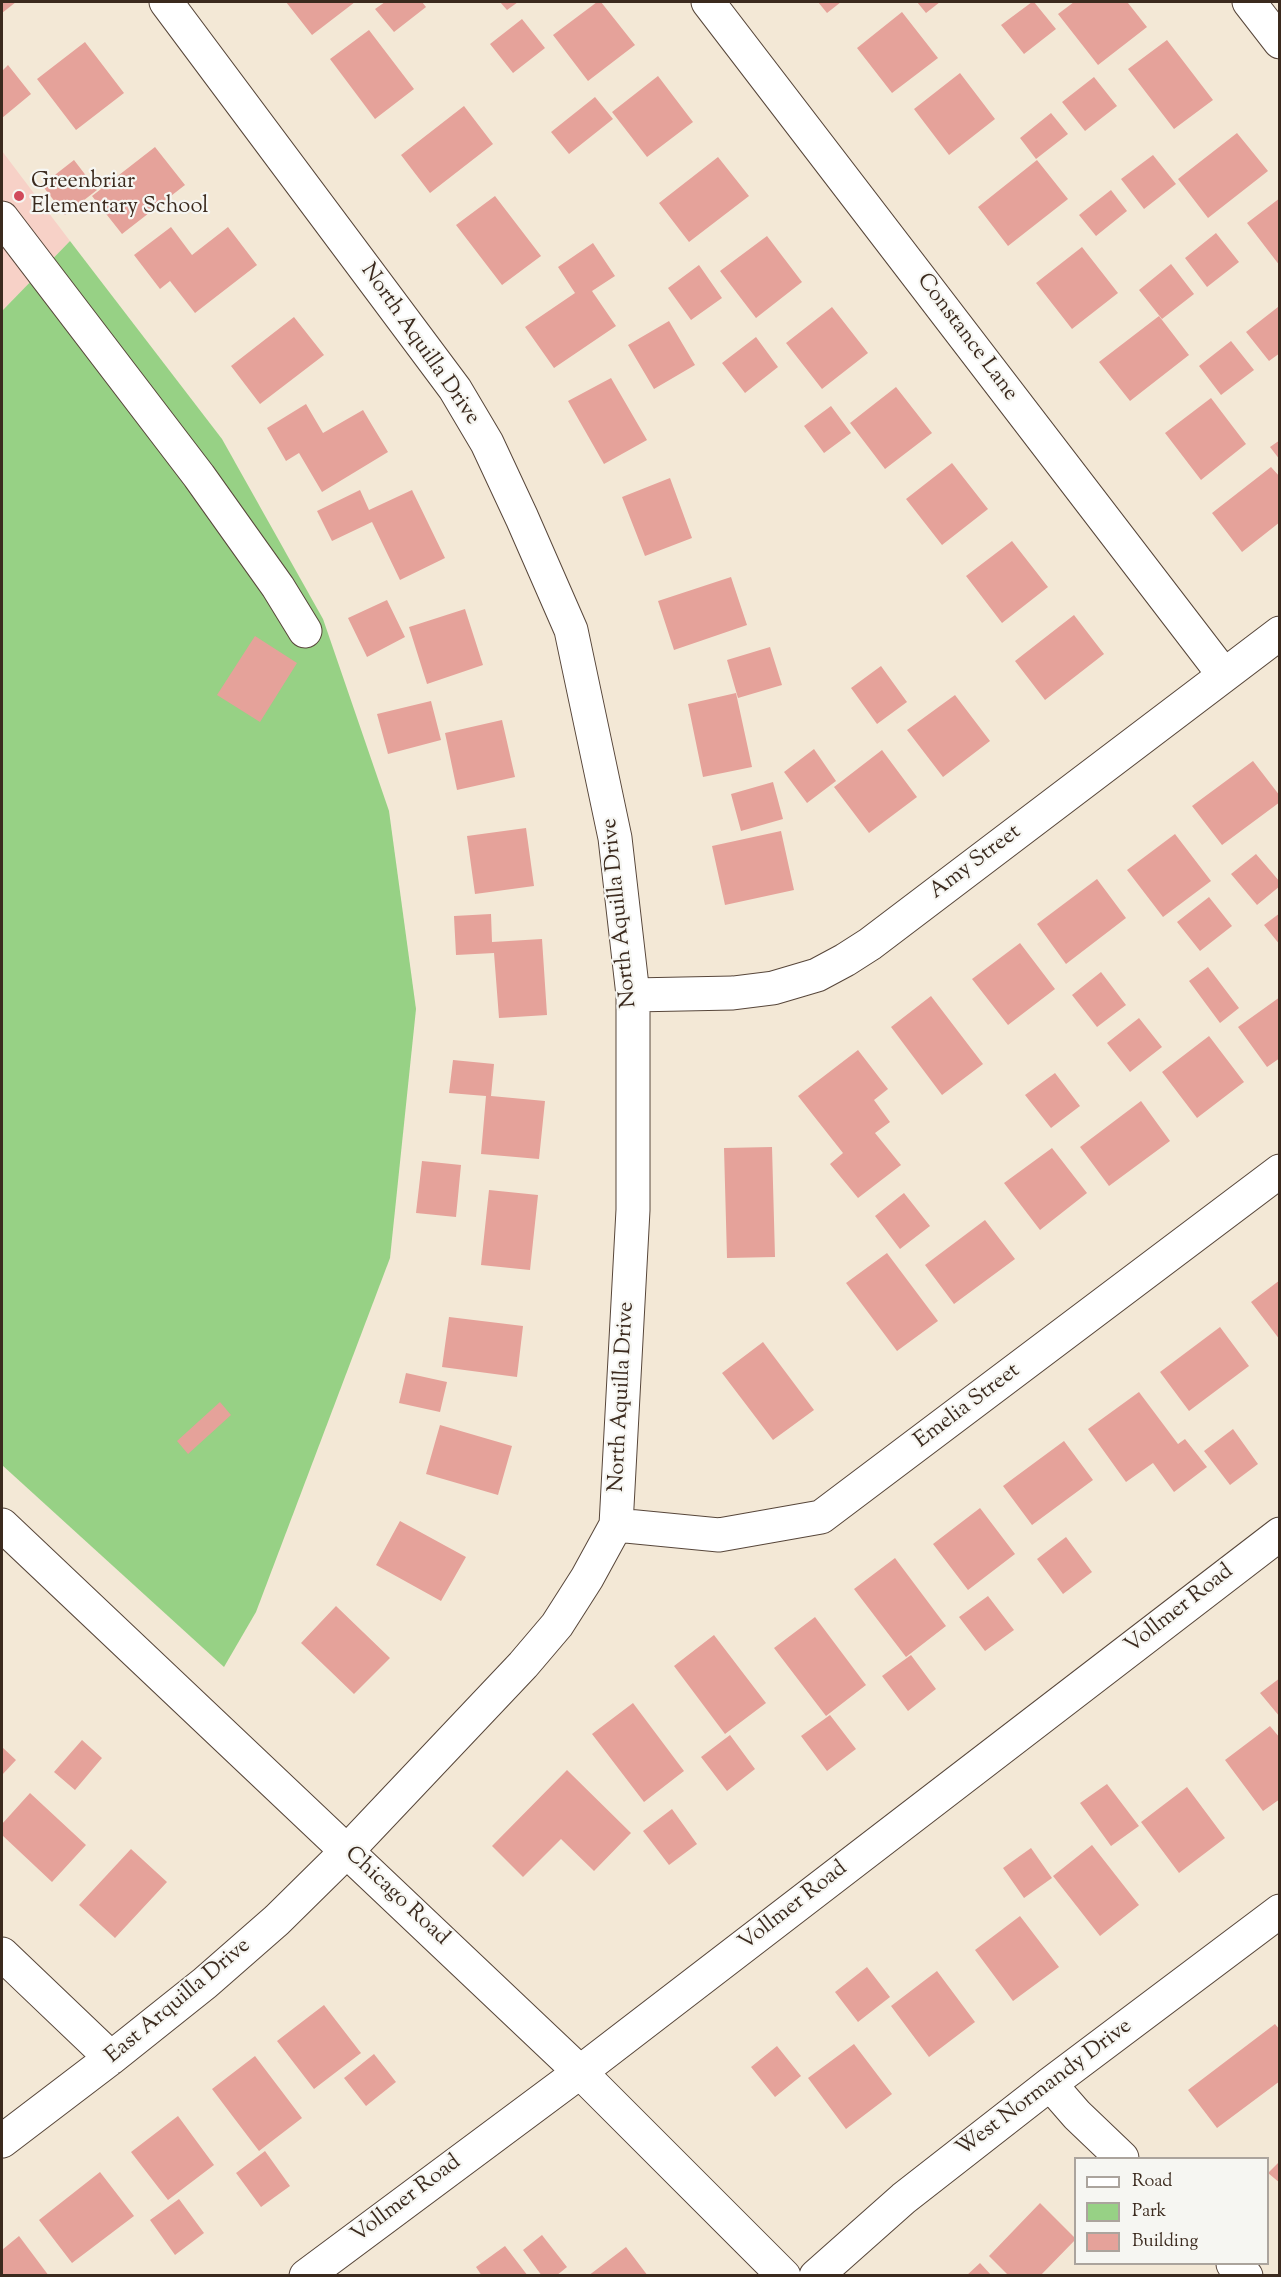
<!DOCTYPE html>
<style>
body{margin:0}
#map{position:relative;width:1281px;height:2277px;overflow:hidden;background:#f3e8d6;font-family:"Sorts Mill Goudy",serif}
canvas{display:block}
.frame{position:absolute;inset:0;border:3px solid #3b2a1e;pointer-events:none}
.legend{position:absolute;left:1074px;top:2157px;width:195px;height:108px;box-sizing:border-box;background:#f6f6f2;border:2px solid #aba49d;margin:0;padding:8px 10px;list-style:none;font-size:18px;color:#3b2a1e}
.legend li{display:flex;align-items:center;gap:12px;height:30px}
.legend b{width:30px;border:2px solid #aba49d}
</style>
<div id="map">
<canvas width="1281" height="2277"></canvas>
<div class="frame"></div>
<ul class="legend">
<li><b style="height:8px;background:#fff"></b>Road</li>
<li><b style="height:16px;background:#97d185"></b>Park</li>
<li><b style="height:16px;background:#e5a29a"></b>Building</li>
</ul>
</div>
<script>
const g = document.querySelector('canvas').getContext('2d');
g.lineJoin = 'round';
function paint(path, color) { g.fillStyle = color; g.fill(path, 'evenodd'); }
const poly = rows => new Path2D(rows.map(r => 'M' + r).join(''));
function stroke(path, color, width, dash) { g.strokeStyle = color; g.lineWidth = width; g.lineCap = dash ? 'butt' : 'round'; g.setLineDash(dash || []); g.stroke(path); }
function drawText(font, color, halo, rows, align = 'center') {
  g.font = font + ' "Sorts Mill Goudy",serif'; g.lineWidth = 4.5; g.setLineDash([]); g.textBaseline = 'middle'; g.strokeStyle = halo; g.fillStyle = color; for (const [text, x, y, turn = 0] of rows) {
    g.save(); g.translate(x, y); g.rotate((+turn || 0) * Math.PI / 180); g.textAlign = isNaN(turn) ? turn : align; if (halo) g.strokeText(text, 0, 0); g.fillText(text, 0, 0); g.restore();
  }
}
paint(poly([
 [2,151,70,241,2,311]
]), '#f7d1c7');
paint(poly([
 [70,241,222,439,323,619,389,811,416,1009,390,1258,256,1612,224,1667,2,1465,2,311]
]), '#97d185');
paint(poly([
 [2,2,16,2,2,13],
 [286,2,355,2,312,35],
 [385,2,422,2,426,7,394,32,375,9],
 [500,2,518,2,507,10],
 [597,2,601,2,635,45,588,81,553,35],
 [818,2,841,2,827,13],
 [917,2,940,2,926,13],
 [1032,2,1034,2,1056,29,1024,54,1001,25],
 [1074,2,1130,2,1128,3,1147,27,1098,65,1058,14],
 [902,12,938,58,892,93,857,48],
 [522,19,545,48,513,73,490,44],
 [369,30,414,89,375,119,330,59],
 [1167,40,1213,100,1174,129,1128,69],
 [85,42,124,93,76,130,37,79],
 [8,65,31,94,2,118,2,71],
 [960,73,995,119,949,155,914,109],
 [658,76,693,122,647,157,612,112],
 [1094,77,1117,106,1085,131,1062,102],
 [595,97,613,119,569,154,551,132],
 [464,106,493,144,430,193,401,155],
 [1051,113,1068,134,1036,159,1020,138],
 [1237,133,1268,171,1208,218,1178,179],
 [155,147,185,185,122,234,92,196],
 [1153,155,1176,184,1144,209,1121,179],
 [718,157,749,196,689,242,659,203],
 [74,160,97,190,65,215,42,185],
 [1037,160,1068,199,1008,246,978,207],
 [1111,190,1127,211,1096,236,1079,215],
 [495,196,541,256,502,285,456,225],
 [1280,198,1280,266,1247,223],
 [171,227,192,255,228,227,257,265,195,313,170,281,160,289,134,255],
 [1216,233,1239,262,1207,287,1185,258],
 [767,236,802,282,756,318,720,271],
 [593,243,615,276,592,291,616,326,554,368,525,327,575,293,558,267],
 [1082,247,1118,293,1072,329,1036,283],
 [1171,264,1194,294,1162,319,1139,290],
 [699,265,722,298,691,320,668,288],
 [832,307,868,353,822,389,786,343],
 [1278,307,1280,353,1269,361,1246,332],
 [1159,316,1189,355,1130,401,1099,362],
 [294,317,324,355,260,404,231,366],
 [669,321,695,365,654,389,628,345],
 [756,337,778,367,745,393,722,363],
 [1231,341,1254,370,1221,395,1199,366],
 [611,378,647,440,604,464,568,401],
 [896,387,932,433,885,469,850,423],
 [1211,398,1246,444,1201,480,1165,433],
 [306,404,323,433,363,410,388,452,322,492,299,453,286,461,267,428],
 [831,406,851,433,824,453,804,426],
 [1280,440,1280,460,1270,447],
 [952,463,988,509,942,545,906,499],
 [1271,467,1280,477,1280,522,1242,552,1212,513],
 [670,478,692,538,645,556,622,497],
 [360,490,369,510,412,490,445,558,400,580,372,522,332,541,317,511],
 [1012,541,1048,587,1002,623,966,576],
 [731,577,747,625,674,650,658,601],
 [387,600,405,637,367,657,348,618],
 [465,609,483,665,427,684,409,627],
 [1074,615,1104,654,1045,700,1015,661],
 [255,636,297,663,260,722,217,695],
 [770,647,782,685,738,698,727,660],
 [881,666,907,702,877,724,851,688],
 [736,693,752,767,703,777,688,704],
 [955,695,990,741,943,777,907,730],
 [431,701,441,740,388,754,377,714],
 [502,720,515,777,457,790,445,733],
 [814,749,836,781,807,803,784,772],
 [882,750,917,797,869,833,834,787],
 [1253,761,1280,796,1280,802,1222,845,1192,806],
 [773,782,783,819,741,831,731,794],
 [526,828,534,886,475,894,467,836],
 [781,831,794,890,725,905,712,846],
 [1175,834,1211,881,1163,917,1127,870],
 [1256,854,1280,882,1280,886,1257,905,1231,874],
 [1097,879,1126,918,1066,964,1037,924],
 [1209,897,1232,926,1200,951,1177,922],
 [1280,913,1280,945,1264,925],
 [491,914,492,942,542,939,547,1015,499,1018,494,953,456,955,454,916],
 [1020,943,1055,989,1008,1025,972,979],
 [1208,967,1239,1008,1220,1023,1189,981],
 [1101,972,1126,1005,1097,1027,1072,995],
 [931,996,983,1064,942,1095,891,1027],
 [1280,997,1280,1058,1267,1067,1238,1027],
 [1139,1018,1162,1047,1130,1072,1107,1043],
 [1209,1036,1244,1082,1197,1118,1162,1072],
 [858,1050,888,1089,874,1100,890,1122,875,1133,901,1165,858,1198,830,1164,843,1153,798,1096],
 [453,1060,494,1064,491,1096,545,1101,539,1159,481,1154,486,1096,449,1093],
 [1055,1073,1080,1106,1051,1128,1025,1095],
 [1141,1101,1170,1141,1109,1186,1080,1147],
 [772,1147,775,1257,727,1258,724,1148],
 [1052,1148,1087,1193,1040,1230,1004,1183],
 [422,1161,461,1165,456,1217,416,1213],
 [489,1190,538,1195,530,1270,481,1265],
 [904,1193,930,1226,900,1249,875,1216],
 [985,1220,1015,1259,954,1304,925,1265],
 [887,1253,938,1321,897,1351,846,1283],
 [1280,1280,1280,1340,1251,1302],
 [449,1317,523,1326,517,1377,442,1367],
 [1220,1327,1249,1366,1189,1411,1160,1372],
 [763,1342,814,1410,773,1440,722,1373],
 [406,1373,447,1382,440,1412,399,1403],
 [1139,1392,1178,1444,1185,1439,1207,1467,1174,1492,1153,1463,1126,1482,1088,1429],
 [220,1402,231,1415,188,1454,177,1441],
 [440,1425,512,1446,498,1495,426,1474],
 [1233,1429,1258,1464,1230,1485,1204,1451],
 [1064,1441,1093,1480,1032,1525,1003,1486],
 [980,1508,1015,1554,968,1590,933,1544],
 [400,1521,466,1557,441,1601,376,1565],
 [1066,1537,1092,1572,1063,1594,1037,1559],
 [895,1558,946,1626,906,1657,854,1589],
 [988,1596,1014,1630,985,1651,959,1617],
 [336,1606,390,1658,354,1694,301,1643],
 [815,1617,866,1685,826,1716,774,1648],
 [714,1635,766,1703,725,1734,674,1666],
 [911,1655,936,1689,908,1711,882,1676],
 [1280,1678,1280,1717,1260,1693],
 [633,1703,684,1771,644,1802,592,1734],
 [830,1715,856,1749,827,1771,801,1736],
 [1270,1726,1280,1738,1280,1799,1263,1811,1225,1760],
 [730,1735,755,1769,727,1791,701,1757],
 [82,1740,102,1758,75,1790,54,1772],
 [2,1747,16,1760,2,1775],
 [567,1770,631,1833,594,1871,561,1839,523,1877,492,1846],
 [1107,1784,1139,1826,1111,1846,1080,1803],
 [1187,1787,1225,1838,1179,1873,1141,1822],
 [30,1793,86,1845,52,1882,2,1835,2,1824],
 [672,1809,697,1844,669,1865,643,1831],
 [1092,1845,1139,1905,1100,1936,1053,1876],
 [1031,1848,1052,1878,1024,1898,1003,1868],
 [131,1849,167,1882,115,1938,79,1905],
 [1020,1916,1059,1967,1013,2001,975,1950],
 [867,1967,890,1997,858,2022,835,1992],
 [937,1971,975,2022,929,2057,891,2006],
 [324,2005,361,2053,314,2089,277,2041],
 [1275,2024,1280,2030,1280,2081,1217,2128,1188,2090],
 [854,2044,892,2094,846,2129,808,2078],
 [777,2046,801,2076,775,2097,751,2067],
 [374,2054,396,2082,366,2106,344,2078],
 [255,2056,302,2118,259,2151,212,2089],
 [178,2116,214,2165,168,2200,131,2152],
 [265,2151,290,2186,261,2207,236,2173],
 [1280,2161,1280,2183,1268,2173],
 [100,2172,134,2216,72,2263,39,2220],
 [179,2199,204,2233,175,2255,150,2220],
 [1040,2203,1076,2239,1040,2276,1009,2276,989,2256],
 [542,2235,567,2267,556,2276,542,2276,523,2250],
 [19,2236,49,2276,2,2276,2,2250],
 [505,2246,528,2276,482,2276,476,2267],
 [626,2247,648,2276,588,2276],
 [980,2263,992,2276,966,2276]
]), '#e5a29a');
const minor = poly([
 [708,2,1224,675],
 [1249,2,1280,42],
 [2,218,199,476,278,587,305,631],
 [633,995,733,993,773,988,817,975,845,960,870,944,1280,633],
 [2,1525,580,2072,784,2276],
 [616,1525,719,1535,821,1517,1280,1171],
 [2,1954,111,2058],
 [1050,2084,1077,2115,1122,2158],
 [2,2141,111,2058,205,1983,277,1920,347,1851,523,1665,557,1625,587,1578,616,1525,633,1210,633,995,615,838,571,630,522,518,487,443,455,389,166,2],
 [1233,2264,1246,2276],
 [816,2276,904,2198,1050,2084,1280,1911]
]);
const major = poly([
 [306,2276,580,2072,1280,1534]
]);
stroke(minor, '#57463a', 35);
stroke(major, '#57463a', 35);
stroke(minor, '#fff', 33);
stroke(major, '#fff', 33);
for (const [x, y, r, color] of [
 [19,196,6,"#d1495b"]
]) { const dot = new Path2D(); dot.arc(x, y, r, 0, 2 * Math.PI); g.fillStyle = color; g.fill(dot); stroke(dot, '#f6f6f2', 2); }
drawText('22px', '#3b2a1e', '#f6f6f2', [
 ["Greenbriar",31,183],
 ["Elementary School",31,208]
], 'left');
drawText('22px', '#3b2a1e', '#f6f6f2', [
 ["Constance Lane",966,338,53],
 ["North Aquilla Drive",419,345,55],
 ["Amy Street",976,863,-37],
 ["North Aquilla Drive",621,913,-96],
 ["North Aquilla Drive",623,1397,-87],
 ["Emelia Street",968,1407,-37],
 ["Vollmer Road",1180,1610,-38],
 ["Chicago Road",396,1897,43],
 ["Vollmer Road",794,1907,-38],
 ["East Arquilla Drive",179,2002,-40],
 ["West Normandy Drive",1045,2089,-37],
 ["Vollmer Road",407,2200,-37]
]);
</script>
